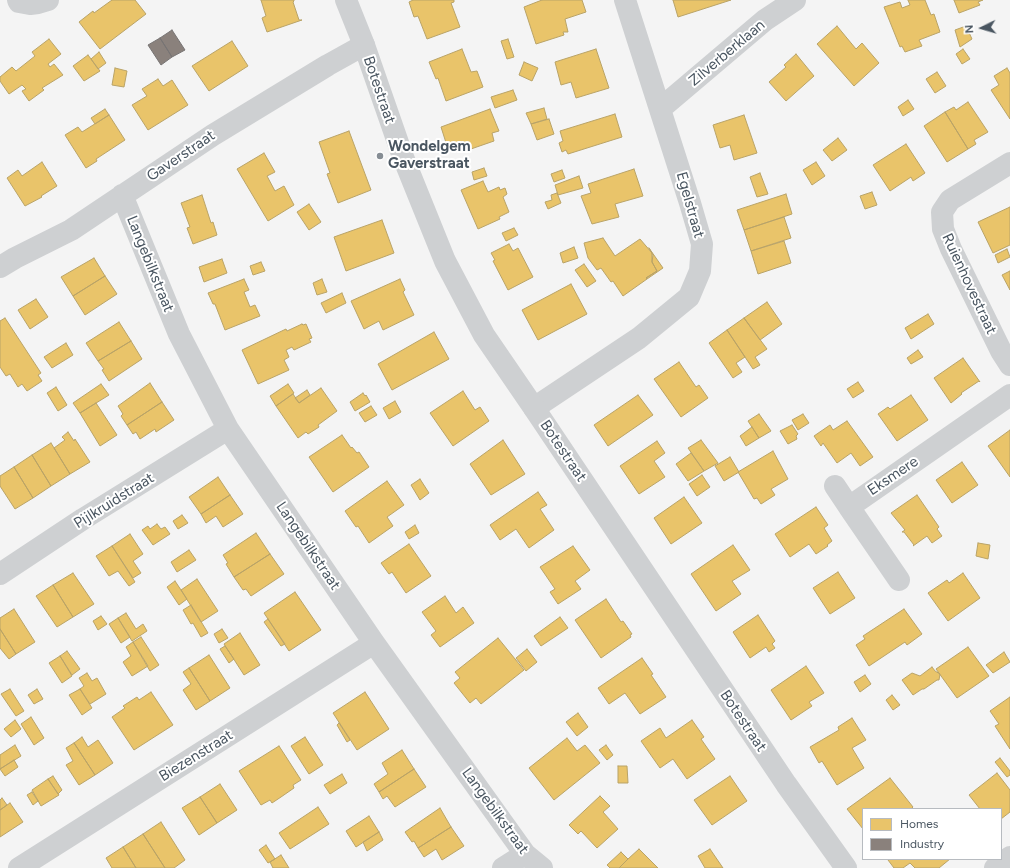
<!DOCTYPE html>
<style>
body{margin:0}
#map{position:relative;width:1010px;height:868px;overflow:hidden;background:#f4f4f4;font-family:Figtree,sans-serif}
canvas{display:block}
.legend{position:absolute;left:862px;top:808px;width:140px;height:52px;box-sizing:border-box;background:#fff;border:1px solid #b7bbc0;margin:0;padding:5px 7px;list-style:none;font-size:12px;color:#4a5661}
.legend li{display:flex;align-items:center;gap:8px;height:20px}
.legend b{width:20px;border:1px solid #b7bbc0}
.north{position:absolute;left:962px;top:8px;width:40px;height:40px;-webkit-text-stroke:3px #fff;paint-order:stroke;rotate:265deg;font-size:11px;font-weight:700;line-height:16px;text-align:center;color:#4a5661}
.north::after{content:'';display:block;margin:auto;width:14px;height:18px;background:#4a5661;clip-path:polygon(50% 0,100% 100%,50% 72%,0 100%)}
</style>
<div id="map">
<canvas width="1010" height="868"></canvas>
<ul class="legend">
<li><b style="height:11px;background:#e9c46a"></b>Homes</li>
<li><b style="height:11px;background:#8a817c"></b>Industry</li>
</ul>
<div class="north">N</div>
</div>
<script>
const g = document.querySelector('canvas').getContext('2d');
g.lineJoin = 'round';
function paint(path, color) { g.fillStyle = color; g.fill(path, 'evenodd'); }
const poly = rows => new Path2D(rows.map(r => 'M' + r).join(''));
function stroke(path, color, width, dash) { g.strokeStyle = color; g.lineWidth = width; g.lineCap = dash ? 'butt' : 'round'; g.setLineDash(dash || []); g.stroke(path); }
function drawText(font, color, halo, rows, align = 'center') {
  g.font = font + ' Figtree,sans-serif'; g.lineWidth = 4; g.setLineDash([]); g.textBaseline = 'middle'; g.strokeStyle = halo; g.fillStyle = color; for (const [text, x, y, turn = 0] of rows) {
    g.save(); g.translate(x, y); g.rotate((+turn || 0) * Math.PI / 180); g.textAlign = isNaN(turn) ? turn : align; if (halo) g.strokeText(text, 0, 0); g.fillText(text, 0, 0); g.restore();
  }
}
const homes = poly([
 [112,0,135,0,146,14,100,49,79,22,93,11,94,13,112,0],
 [261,0,294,0,294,1,293,2,299,20,302,20,267,32,262,18,266,16,261,0],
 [413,0,454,0,454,2,451,3,460,27,427,39,418,16,414,17,409,2,413,0],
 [542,0,582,0,586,12,565,19,568,32,563,32,564,35,536,44,524,7,542,0],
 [673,0,731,0,678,17,673,0],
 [908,0,925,0,931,15,934,14,940,32,919,40,922,46,905,52,902,46,900,47,884,7,900,2,902,8,910,5,908,0],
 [954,0,983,0,978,2,980,5,959,13,954,0],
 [837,26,856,49,862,43,879,63,854,86,817,44,837,26],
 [966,26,972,39,960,47,955,30,966,26],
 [49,39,61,54,48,64,50,67,54,64,63,75,42,88,44,90,29,101,22,91,26,89,22,85,9,94,0,81,0,77,12,67,16,71,35,56,32,52,49,39],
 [508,39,514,57,507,59,501,41,508,39],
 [232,41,248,66,209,91,192,66,232,41],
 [462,49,471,72,477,71,483,87,446,101,438,78,436,79,429,62,462,49],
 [596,49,609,88,576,98,571,82,561,85,555,62,596,49],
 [963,49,970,59,962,64,956,54,963,49],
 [99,52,106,63,98,69,91,59,99,52],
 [796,54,814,76,786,101,769,82,786,67,784,65,796,54],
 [88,55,100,71,84,81,73,66,88,55],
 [524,62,538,68,532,81,519,75,524,62],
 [115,68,127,71,124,87,112,85,115,68],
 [1007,68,1010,73,1010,119,991,90,999,85,994,76,1007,68],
 [937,72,946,86,935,93,926,79,937,72],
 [158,79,163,86,172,80,188,105,148,130,132,105,147,96,142,89,158,79],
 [513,90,517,100,495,108,491,97,513,90],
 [908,100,914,109,903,116,898,107,908,100],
 [968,102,988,132,974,140,976,144,968,149,945,112,954,107,956,110,968,102],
 [544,108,547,119,531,124,526,113,544,108],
 [105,109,109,115,95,124,91,118,105,109],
 [490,109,499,131,492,133,494,141,468,150,465,142,448,149,441,127,490,109],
 [945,112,968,149,947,162,924,126,945,112],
 [615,114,622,137,568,154,566,150,562,152,559,143,563,141,560,131,615,114],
 [109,115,125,140,96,159,97,161,86,168,65,135,78,127,82,132,109,115],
 [744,115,757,153,734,160,730,145,720,148,713,125,744,115],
 [549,119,554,134,537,140,531,124,549,119],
 [349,131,371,190,338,203,327,174,330,173,319,142,349,131],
 [838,138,847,150,832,161,823,150,838,138],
 [906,144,925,173,913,181,911,177,890,191,873,165,906,144],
 [264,153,275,172,267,176,275,191,284,186,294,205,268,221,237,169,264,153],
 [42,162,57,186,41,196,42,197,25,206,7,178,18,170,22,176,42,162],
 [816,162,825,176,812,185,803,170,816,162],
 [484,168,487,176,474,180,472,172,484,168],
 [634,169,643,196,615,204,619,217,592,224,581,196,591,193,588,184,634,169],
 [562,170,565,178,554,182,551,174,562,170],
 [760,173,768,194,757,197,750,177,760,173],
 [579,176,583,188,558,195,555,185,579,176],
 [483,181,488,192,499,187,500,190,505,188,507,194,503,197,509,212,499,217,500,219,478,229,461,190,483,181],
 [872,192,877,205,865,209,860,196,872,192],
 [557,193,561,203,548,209,545,202,552,200,551,195,557,193],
 [786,194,792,214,744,230,737,210,786,194],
 [202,195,211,223,213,222,217,235,193,244,187,228,190,227,181,203,202,195],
 [309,204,321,222,309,230,297,212,309,204],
 [1010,207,1010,245,993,253,978,222,1010,207],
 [784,217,791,238,751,251,744,230,784,217],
 [382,220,394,253,346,271,334,237,382,220],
 [514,228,518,235,506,241,502,233,514,228],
 [603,238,615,256,640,239,652,253,652,262,657,271,646,278,647,279,623,296,613,281,611,282,601,268,597,270,588,258,584,243,603,238],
 [784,241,791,263,758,274,751,251,784,241],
 [509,244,513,251,518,248,533,277,508,290,493,261,495,260,491,253,509,244],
 [574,247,578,258,563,263,560,253,574,247],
 [649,248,663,268,647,279,646,278,657,271,652,262,653,255,649,248],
 [1007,249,1010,257,998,263,995,255,1007,249],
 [94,258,105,276,73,296,61,277,94,258],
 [222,259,227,273,204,282,199,267,222,259],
 [261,262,265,271,253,275,250,266,261,262],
 [584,264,596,281,587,287,575,270,584,264],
 [1010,271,1010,290,1002,275,1010,271],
 [105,276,117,294,85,315,73,296,105,276],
 [244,279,249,290,244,292,250,307,255,305,260,316,225,330,215,304,213,304,208,293,244,279],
 [322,279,327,292,317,295,313,283,322,279],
 [400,279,405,290,403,292,414,315,383,330,379,321,364,329,351,301,400,279],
 [571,284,587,314,538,340,522,310,571,284],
 [342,293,346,303,326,313,321,303,342,293],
 [36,299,48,317,30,329,18,310,36,299],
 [767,302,782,324,760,340,744,318,767,302],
 [928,314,934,324,911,339,905,328,928,314],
 [5,318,41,373,38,375,42,381,27,391,22,384,18,387,10,374,6,376,0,367,0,321,5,318],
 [744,318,767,349,755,357,760,365,753,369,727,330,744,318],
 [119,322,131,341,98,361,86,343,119,322],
 [302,324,303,325,306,324,312,338,309,339,311,342,294,350,292,347,286,350,289,357,284,360,289,370,258,384,242,350,286,329,287,331,302,324],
 [727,330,745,357,736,363,742,372,733,378,709,343,727,330],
 [434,332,449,359,392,390,378,364,434,332],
 [131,341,142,359,109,381,102,370,104,369,98,361,131,341],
 [66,343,73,355,52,368,44,357,66,343],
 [918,350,923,357,911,364,907,358,918,350],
 [963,358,980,382,979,381,961,393,962,394,951,403,934,378,963,358],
 [679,362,696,387,699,385,708,398,681,417,654,379,679,362],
 [858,382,864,391,853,398,847,389,858,382],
 [150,383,162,402,127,425,121,416,123,414,118,406,150,383],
 [101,384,109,395,80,413,73,403,101,384],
 [288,384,294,393,276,406,270,396,288,384],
 [56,387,67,405,58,411,47,393,56,387],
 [321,388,337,411,318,425,319,427,308,434,306,432,298,438,276,406,293,394,299,403,321,388],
 [307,390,310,395,299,403,295,398,307,390],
 [463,391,475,410,480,407,489,421,453,446,430,413,463,391],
 [363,393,365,396,366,395,370,402,355,411,350,402,363,393],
 [638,395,653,415,608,446,594,425,638,395],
 [911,395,928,420,897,441,878,414,888,407,890,409,911,395],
 [395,401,401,412,389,419,383,408,395,401],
 [162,402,174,420,156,432,155,429,140,439,136,432,133,434,127,425,162,402],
 [96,403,117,435,100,446,80,413,96,403],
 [371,406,377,415,365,422,359,413,371,406],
 [759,414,771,431,759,438,748,421,759,414],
 [803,414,809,423,798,430,792,420,803,414],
 [847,421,873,457,860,466,851,453,837,463,823,443,821,446,814,436,830,425,833,430,847,421],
 [792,425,798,434,796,436,797,439,788,444,780,431,792,425],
 [752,427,759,438,746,446,740,436,752,427],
 [1010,430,1010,477,988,446,1010,430],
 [68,432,74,441,75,439,90,462,70,474,54,448,65,440,62,437,68,432],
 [342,435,351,448,352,447,357,453,359,452,369,467,333,492,309,457,342,435],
 [503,440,525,474,491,495,470,464,503,440],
 [701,440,718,463,704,471,688,448,701,440],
 [657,441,665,453,654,461,665,477,639,494,620,466,657,441],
 [51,443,70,474,51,486,32,455,51,443],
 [773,451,788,479,771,489,775,495,761,504,757,498,754,499,738,472,773,451],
 [691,453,704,471,688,481,676,464,691,453],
 [32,455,51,486,33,498,14,467,32,455],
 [730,457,739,472,724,481,715,466,730,457],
 [962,462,978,485,952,503,936,480,962,462],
 [14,467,33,498,15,509,0,486,0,476,14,467],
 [702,475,710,487,697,496,689,484,702,475],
 [218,477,230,495,201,514,189,497,218,477],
 [420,479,429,493,420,500,411,485,420,479],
 [387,481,404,505,387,517,393,526,369,543,358,526,356,527,345,511,387,481],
 [538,492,547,505,540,509,554,530,529,548,516,529,500,540,490,525,538,492],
 [230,495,243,514,223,527,216,516,206,523,201,514,230,495],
 [917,495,939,527,937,529,942,536,932,543,927,536,913,546,914,545,904,532,902,532,905,530,891,513,917,495],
 [684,497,702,523,671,544,654,518,684,497],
 [816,507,828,525,824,528,832,541,827,545,828,546,816,554,809,544,790,557,775,534,816,507],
 [182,515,188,523,178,529,173,521,182,515],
 [157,524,161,529,165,527,170,534,153,545,142,530,148,526,150,529,157,524],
 [415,525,419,533,409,539,405,532,415,525],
 [256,533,270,554,234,577,226,564,228,563,223,555,256,533],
 [130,534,143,554,133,561,141,573,133,578,112,546,130,534],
 [978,543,990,545,988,559,976,556,978,543],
 [409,544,431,576,406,593,392,572,389,574,381,563,409,544],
 [733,545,750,570,732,581,741,594,716,611,691,574,733,545],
 [112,546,135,582,129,586,118,571,109,576,96,556,112,546],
 [573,546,590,570,575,581,581,589,558,604,550,592,555,589,540,567,573,546],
 [189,550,196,560,177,572,171,562,189,550],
 [270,554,284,574,251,596,246,589,243,590,234,577,270,554],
 [838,572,855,598,830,614,813,588,838,572],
 [73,573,94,604,73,617,53,585,73,573],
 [963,573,980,598,948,621,928,593,947,580,949,583,963,573],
 [197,579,218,611,201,622,181,590,197,579],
 [175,581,187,599,179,605,167,587,175,581],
 [53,585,73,617,57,627,36,596,53,585],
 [295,592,321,630,289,651,264,613,295,592],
 [445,596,456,613,463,607,474,623,440,647,431,635,436,631,422,612,445,596],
 [606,599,621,622,623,621,632,634,630,635,631,637,601,658,575,620,606,599],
 [191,605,208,633,201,637,193,623,191,624,183,610,191,605],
 [14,609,35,642,16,654,0,629,0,618,14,609],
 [904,609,922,634,907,645,905,642,869,666,856,645,865,639,863,636,904,609],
 [126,613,136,629,143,624,147,631,132,641,118,618,126,613],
 [758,615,775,641,772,644,775,648,769,652,766,647,750,658,733,632,758,615],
 [101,616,107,624,98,630,93,621,101,616],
 [560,617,568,628,541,646,534,636,560,617],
 [118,618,130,637,121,643,109,624,118,618],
 [268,619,285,644,281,646,264,622,268,619],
 [0,629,16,654,9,659,0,648,0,629],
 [222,629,228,638,219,643,214,634,222,629],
 [240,633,260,665,244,675,224,644,240,633],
 [141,637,159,665,150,671,133,642,141,637],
 [498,638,524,670,481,704,476,698,470,703,454,683,460,678,455,672,498,638],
 [133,642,148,666,132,676,123,662,131,656,126,647,133,642],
 [225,646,234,659,229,663,220,649,225,646],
 [968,647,989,676,957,698,936,669,968,647],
 [527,649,537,662,526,671,516,658,527,649],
 [67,651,80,669,72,675,60,656,67,651],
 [1004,652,1010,662,993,673,986,665,1004,652],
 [209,655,230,688,210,701,189,668,209,655],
 [60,656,72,676,62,683,49,663,60,656],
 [642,658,653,674,651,675,666,697,640,714,625,693,609,704,598,688,642,658],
 [806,666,824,693,809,702,812,706,791,720,771,690,806,666],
 [932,667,935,671,940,674,939,680,937,680,924,689,922,689,913,695,902,680,912,673,920,676,932,667],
 [189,668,210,701,196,710,183,690,191,684,183,672,189,668],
 [87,673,92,681,97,678,106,694,90,704,80,689,84,686,79,678,87,673],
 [865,675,871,684,860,692,854,682,865,675],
 [10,689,24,711,16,716,1,694,10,689],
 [37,689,43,699,34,704,28,695,37,689],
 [80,689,92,708,82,715,69,695,80,689],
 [151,692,173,725,134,750,112,717,125,708,123,706,137,697,139,700,151,692],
 [365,692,389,729,357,750,333,713,365,692],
 [892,695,900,705,893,710,886,700,892,695],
 [1010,697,1010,749,995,726,999,724,990,711,1010,697],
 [578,713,588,727,577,736,566,722,578,713],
 [31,717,44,738,34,745,21,724,31,717],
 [852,718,866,740,852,748,864,768,837,785,822,761,819,763,810,747,839,730,838,727,852,718],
 [15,720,21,729,11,737,4,729,15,720],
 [692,720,704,737,701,739,715,759,687,779,673,759,660,768,641,741,660,728,666,738,692,720],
 [339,723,350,740,347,742,337,725,339,723],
 [82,737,88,747,98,740,113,763,95,775,74,743,82,737],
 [305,737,323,765,309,774,291,746,305,737],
 [567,738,577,751,585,745,600,763,554,800,529,768,567,738],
 [74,743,95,775,79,785,66,765,73,761,66,748,74,743],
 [15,745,21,756,0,769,0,755,15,745],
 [606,745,613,755,607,760,599,750,606,745],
 [279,746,301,780,293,785,294,788,281,797,272,803,270,800,261,805,239,771,279,746],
 [402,750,414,769,379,792,374,784,388,774,382,763,402,750],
 [1000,758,1010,771,1010,775,1007,777,995,762,1000,758],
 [14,760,18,767,5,776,0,769,14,760],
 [618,766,627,766,628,783,618,783,618,766],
 [414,769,426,787,395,807,387,796,383,799,379,792,414,769],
 [997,773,1010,790,1010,812,1001,819,1001,809,980,809,969,795,997,773],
 [342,774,347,783,330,794,324,785,342,774],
 [53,776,62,790,58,794,48,779,53,776],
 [730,776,747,801,712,825,694,800,730,776],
 [890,778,913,807,911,809,863,809,863,829,847,809,890,778],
 [48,779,59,795,41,806,32,790,48,779],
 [220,784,237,810,217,823,200,797,220,784],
 [32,792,38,801,33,805,27,795,32,792],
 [600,796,610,806,603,812,618,829,597,848,581,831,578,834,569,825,600,796],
 [200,797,217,823,199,835,182,808,200,797],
 [2,798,7,805,0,810,0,800,2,798],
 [10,803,23,822,0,837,0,810,10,803],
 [318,807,329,824,290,849,279,833,318,807],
 [440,808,451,827,418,848,414,841,412,842,405,832,440,808],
 [369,816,379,832,356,847,346,831,369,816],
 [161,822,185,860,174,868,165,868,143,834,161,822],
 [451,827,464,846,442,860,436,849,424,857,418,848,451,827],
 [379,832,383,840,367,851,363,842,379,832],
 [143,834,165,868,136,868,123,847,143,834],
 [266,845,275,859,268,863,259,850,266,845],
 [123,847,136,868,112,868,106,858,123,847],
 [639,849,658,868,619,868,628,859,639,849],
 [710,849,723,868,705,868,698,856,710,849],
 [621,852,628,859,619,868,610,868,607,865,621,852],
 [281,855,289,868,273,868,270,862,281,855],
 [889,859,950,859,939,868,915,868,910,863,903,868,894,868,888,860,889,859]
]);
paint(homes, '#e9c46a');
stroke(homes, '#b9a367', 1);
const industry = poly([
 [172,30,185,50,172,57,160,38,172,30],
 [160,38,172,57,161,65,148,45,160,38]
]);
paint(industry, '#8a817c');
stroke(industry, '#777474', 1);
stroke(poly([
 [18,0,19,2,30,4,38,3,48,0],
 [660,109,765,20,795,0],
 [1010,163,950,200,942,212,943,229,951,249,1001,351,1010,365],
 [122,195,179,334,228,429,374,643,525,854,542,868],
 [0,267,15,258,71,230,213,135,328,65,364,45],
 [534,408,639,338,689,297,700,271,702,244,690,203,625,0],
 [835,486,849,507],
 [0,574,83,519,228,429],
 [899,580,849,507,1010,395],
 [19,868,374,643],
 [503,868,525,854],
 [995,868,1010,857]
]), '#ced0d2', 22);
stroke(poly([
 [346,0,364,45,403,157,445,261,484,335,534,408,786,784,846,868]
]), '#ced0d2', 22);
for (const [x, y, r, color] of [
 [380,156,4,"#868d94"]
]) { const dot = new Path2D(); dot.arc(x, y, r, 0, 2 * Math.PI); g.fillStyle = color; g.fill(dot); stroke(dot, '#fff', 1.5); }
drawText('15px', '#4a5661', '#fff', [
 ["Zilverberklaan",727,53,-40],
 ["Botestraat",379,90,71],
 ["Gaverstraat",181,156,-34],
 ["Egelstraat",690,205,74],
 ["Langebilkstraat",150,264,68],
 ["Ruienhovestraat",969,284,65],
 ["Botestraat",563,451,56],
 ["Eksmere",893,476,-34],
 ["Pijlkruidstraat",114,501,-32],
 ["Langebilkstraat",308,546,56],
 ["Botestraat",743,721,56],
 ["Biezenstraat",196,756,-32],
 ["Langebilkstraat",495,811,54]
]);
drawText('bold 15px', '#4a5661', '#fff', [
 ["Wondelgem",388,147],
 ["Gaverstraat",388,164]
], 'left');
</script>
